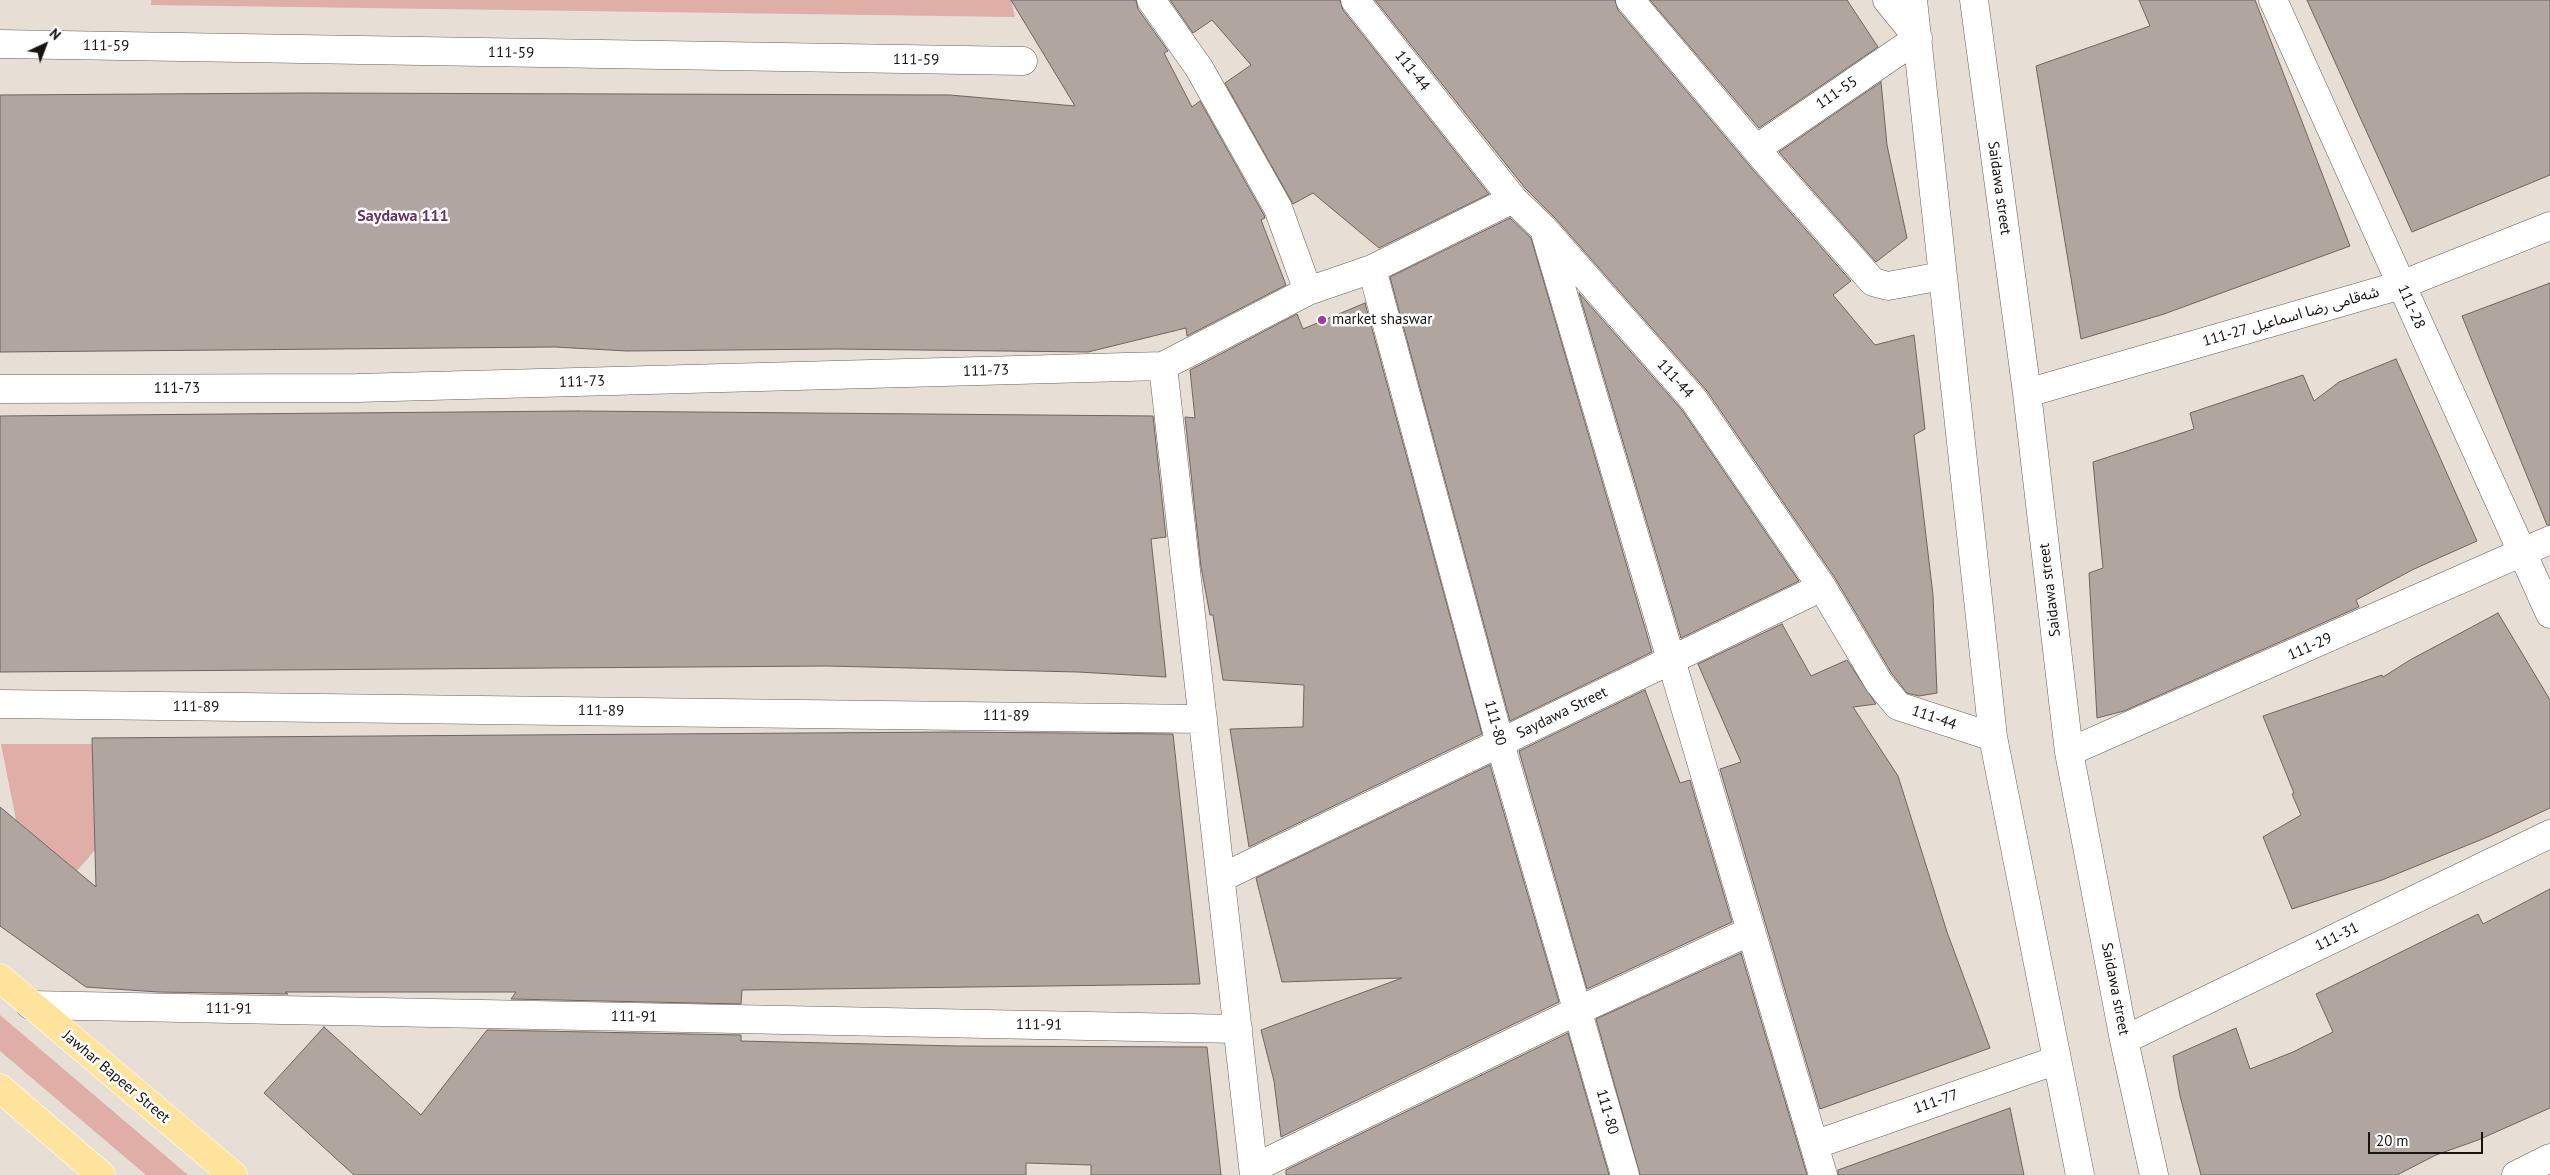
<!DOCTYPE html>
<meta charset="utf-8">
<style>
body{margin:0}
#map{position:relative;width:2550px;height:1175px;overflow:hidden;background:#e7ded5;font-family:"PT Sans",sans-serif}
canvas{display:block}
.north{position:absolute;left:20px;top:20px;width:50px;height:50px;-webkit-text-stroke:4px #fff;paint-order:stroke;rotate:43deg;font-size:14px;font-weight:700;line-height:20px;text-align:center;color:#171410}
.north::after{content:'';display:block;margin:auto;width:18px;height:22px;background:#171410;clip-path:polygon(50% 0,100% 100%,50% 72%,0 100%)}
.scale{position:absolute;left:2368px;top:1132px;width:115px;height:22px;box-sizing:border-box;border:2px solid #171410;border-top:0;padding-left:6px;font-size:15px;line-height:18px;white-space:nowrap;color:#171410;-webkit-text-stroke:4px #fff;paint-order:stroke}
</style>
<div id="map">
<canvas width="2550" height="1175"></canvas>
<div class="north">N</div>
<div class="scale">20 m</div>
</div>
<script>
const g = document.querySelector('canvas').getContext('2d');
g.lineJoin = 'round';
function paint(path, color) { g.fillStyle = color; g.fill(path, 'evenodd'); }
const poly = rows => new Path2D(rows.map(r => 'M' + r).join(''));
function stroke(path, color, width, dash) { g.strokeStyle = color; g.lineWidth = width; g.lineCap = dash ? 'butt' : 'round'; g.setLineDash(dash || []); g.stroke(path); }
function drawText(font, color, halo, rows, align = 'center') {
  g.font = font + ' "PT Sans","Noto Sans Arabic",sans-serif'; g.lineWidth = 5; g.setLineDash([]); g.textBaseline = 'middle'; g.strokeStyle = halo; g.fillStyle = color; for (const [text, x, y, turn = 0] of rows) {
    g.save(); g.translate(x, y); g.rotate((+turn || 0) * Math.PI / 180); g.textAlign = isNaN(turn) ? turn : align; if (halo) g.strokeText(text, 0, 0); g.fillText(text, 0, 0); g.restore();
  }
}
paint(poly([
 [151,0,1011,0,1015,17,151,5],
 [1,744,92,744,95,850,77,871,16,820],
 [0,1015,188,1175,146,1175,0,1051]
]), '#dfaea7');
const building = poly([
 [1011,0,1136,0,1138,9,1168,51,1164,53,1192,107,1200,101,1264,215,1265,218,1261,220,1286,285,1187,336,1186,328,1088,352,837,349,627,351,555,347,0,352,0,95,306,93,950,95,1075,106,1011,0],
 [1170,0,1340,0,1343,10,1489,194,1379,248,1313,193,1293,204,1225,83,1251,65,1212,20,1193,33,1170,0],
 [1375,0,1615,0,1618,10,1754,171,1851,281,1833,295,1875,345,1914,335,1925,429,1914,435,1933,595,1937,693,1919,696,1907,693,1892,674,1835,578,1707,391,1555,218,1525,188,1375,0],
 [1650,0,1847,0,1878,47,1759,128,1650,0],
 [2139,0,2255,0,2350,246,2164,314,2081,339,2036,66,2150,26,2139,0],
 [2307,0,2550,0,2550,175,2412,232,2307,0],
 [1881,82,1887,145,1907,238,1876,262,1779,152,1881,82],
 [1510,218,1531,238,1652,652,1510,721,1390,277,1510,218],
 [2550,283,2550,525,2547,525,2462,316,2550,283],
 [1579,293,1682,410,1799,581,1681,638,1579,293],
 [1365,303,1482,734,1249,847,1230,729,1303,727,1304,685,1223,680,1213,615,1210,615,1201,567,1185,417,1195,418,1190,370,1297,314,1303,329,1365,303],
 [2396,359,2477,541,2414,569,2356,600,2359,607,2124,711,2097,718,2089,573,2103,568,2093,462,2194,429,2190,413,2303,375,2314,401,2339,382,2396,359],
 [578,411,1153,416,1166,537,1151,539,1166,677,1078,672,827,666,0,672,0,416,578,411],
 [2498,613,2550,700,2550,808,2490,836,2382,880,2292,909,2263,837,2301,815,2292,794,2294,793,2263,716,2382,675,2383,677,2410,660,2498,613],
 [1782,624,1811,676,1847,660,1876,704,1853,707,1898,776,1947,932,1990,1048,1820,1109,1720,769,1741,762,1698,664,1782,624],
 [1645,690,1680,783,1690,780,1732,922,1587,989,1519,751,1645,690],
 [954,732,1173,734,1200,984,742,990,741,1004,511,999,516,992,285,992,288,994,158,992,86,987,0,926,0,807,96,887,92,738,954,732],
 [1490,765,1559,1002,1281,1137,1274,1081,1261,1030,1402,978,1282,982,1256,878,1490,765],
 [2550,889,2550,1108,2478,1140,2436,1155,2397,1175,2201,1175,2180,1096,2173,1056,2236,1028,2250,1069,2293,1052,2333,1032,2316,994,2478,914,2483,924,2550,889],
 [1741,953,1807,1175,1640,1175,1596,1019,1741,953],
 [324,1027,421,1115,487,1030,741,1035,741,1041,958,1046,1207,1047,1221,1175,1091,1175,1091,1165,1026,1163,1026,1175,354,1175,264,1093,324,1027],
 [1568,1033,1609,1175,1286,1175,1286,1170,1568,1033],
 [2010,1108,2024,1175,1838,1175,1838,1170,2010,1108]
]);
paint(building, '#b1a59f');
stroke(building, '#6f645f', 1);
const minor = poly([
 [1151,0,1199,68,1278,208,1308,291],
 [1355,0,1513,199,1543,228,1694,400,1822,587,1879,683,1898,706,1993,737],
 [1630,0,1766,161,1873,282,1888,286,1942,276],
 [1913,0,1993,737,2080,1175],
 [1974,0,2027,393,2069,752,2124,1040,2154,1175],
 [2273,0,2550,614],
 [0,44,1023,61],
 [1756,149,1918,38,1887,0],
 [1546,236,1823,1175],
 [1372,269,1500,743,1625,1175],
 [1163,366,1254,1175],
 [0,389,357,388,1163,366,1308,291,1372,269,1513,199],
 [2027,393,2401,285,2550,226],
 [0,704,1203,719],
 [2069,752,2550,540],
 [1221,878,1822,587],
 [30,1005,1238,1029],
 [2124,1040,2550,834],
 [1814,1145,2057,1060],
 [1254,1168,1577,1011,1751,931],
 [2516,1175,2550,1158]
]);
const major = poly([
 [0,978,233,1175],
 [0,1088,101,1175]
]);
stroke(minor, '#686058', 29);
stroke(major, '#fff', 29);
stroke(minor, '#fff', 28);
stroke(major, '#fde39c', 28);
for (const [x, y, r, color] of [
 [1322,320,5,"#a03a9e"]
]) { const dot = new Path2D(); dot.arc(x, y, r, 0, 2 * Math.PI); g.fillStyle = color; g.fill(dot); stroke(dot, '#fff', 2); }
drawText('15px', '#171410', '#fff', [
 ["111-59",106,46,1],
 ["111-59",511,53,1],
 ["111-59",916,60,1],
 ["111-44",1412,71,52],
 ["111-55",1837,93,-34],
 ["Saidawa street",1999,188,82],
 ["111-28",2411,307,66],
 ["111-27 شەقامی رضا اسماعيل",2291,317,-16],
 ["111-73",986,371,-2],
 ["111-44",1675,379,48],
 ["111-73",582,382,-2],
 ["111-73",177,389],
 ["Saidawa street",2050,590,-97],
 ["111-29",2310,647,-24],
 ["111-89",196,707,1],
 ["111-89",601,711,1],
 ["Saydawa Street",1562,713,-26],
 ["111-89",1006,716,1],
 ["111-44",1934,718,19],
 ["111-80",1495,723,75],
 ["111-31",2337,937,-26],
 ["Saidawa street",2115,989,79],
 ["111-91",229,1009,1],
 ["111-91",634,1017,1],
 ["111-91",1039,1025,1],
 ["Jawhar Bapeer Street",116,1077,40],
 ["111-77",1936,1102,-19],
 ["111-80",1607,1112,74]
]);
drawText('15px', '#171410', '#fff', [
 ["market shaswar",1332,320]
], 'left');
drawText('bold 16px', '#673465', '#fff', [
 ["Saydawa 111",403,216]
]);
</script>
